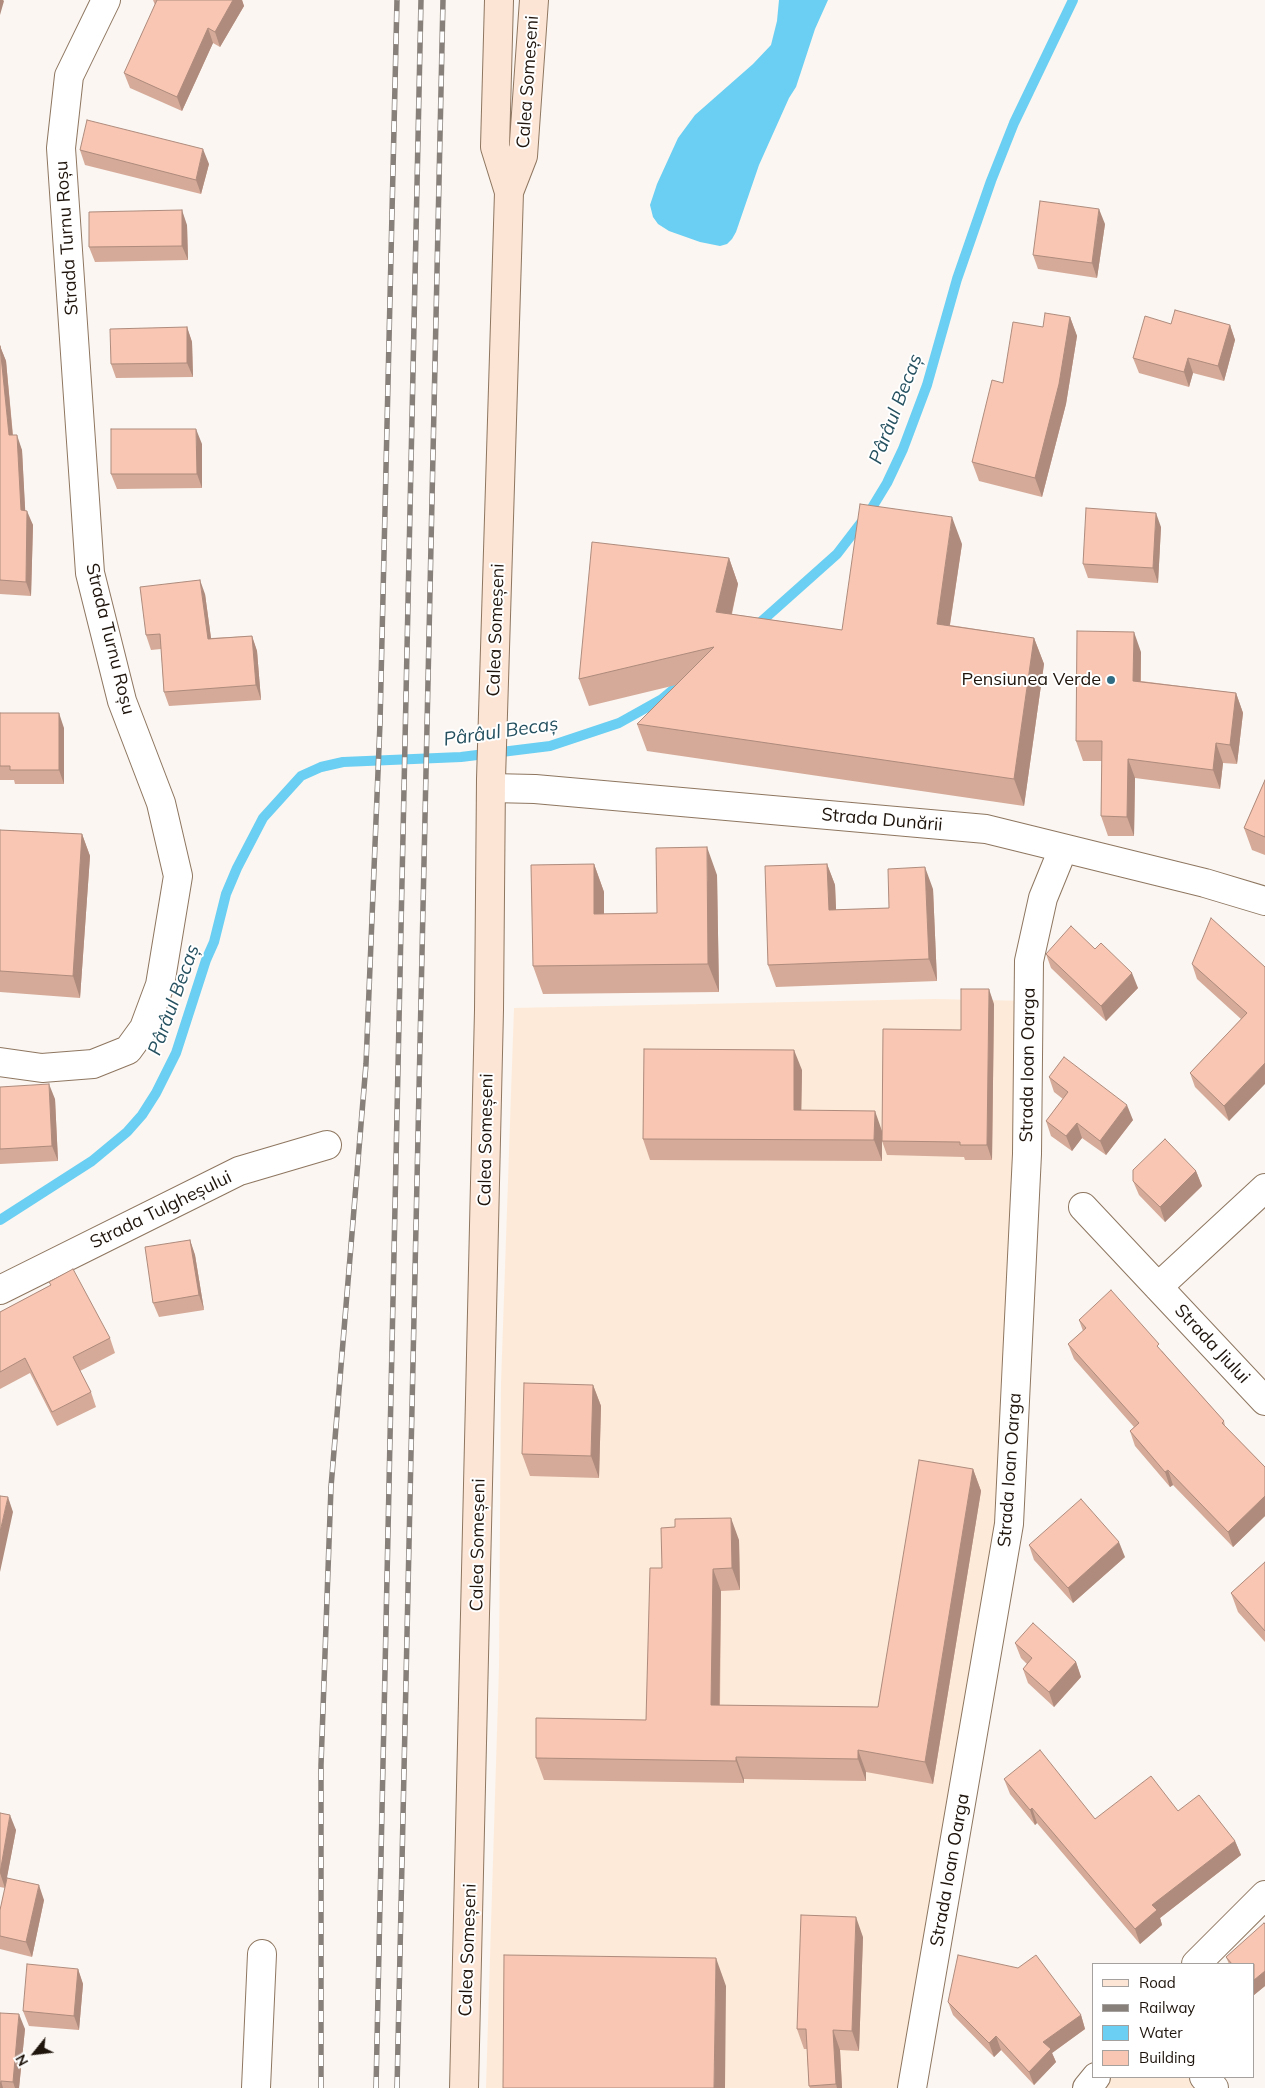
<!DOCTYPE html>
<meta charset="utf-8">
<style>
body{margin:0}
#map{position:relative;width:1265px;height:2088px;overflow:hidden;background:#fbf6f1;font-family:Mulish,sans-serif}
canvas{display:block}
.legend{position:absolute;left:1092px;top:1963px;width:162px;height:115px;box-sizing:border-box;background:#fff;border:1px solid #a5a19e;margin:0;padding:6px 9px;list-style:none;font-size:15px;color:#1f150d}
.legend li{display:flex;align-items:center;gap:10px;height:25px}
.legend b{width:25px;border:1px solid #a5a19e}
.north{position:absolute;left:10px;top:2028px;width:50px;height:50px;-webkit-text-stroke:4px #fff;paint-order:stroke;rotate:241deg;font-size:14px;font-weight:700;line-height:20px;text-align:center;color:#1f150d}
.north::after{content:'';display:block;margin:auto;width:18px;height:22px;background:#1f150d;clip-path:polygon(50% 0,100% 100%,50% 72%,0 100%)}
</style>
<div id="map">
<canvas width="1265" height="2088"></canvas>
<ul class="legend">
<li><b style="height:6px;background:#fce5d5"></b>Road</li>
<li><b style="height:6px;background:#877f79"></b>Railway</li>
<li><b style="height:14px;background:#6acff2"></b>Water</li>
<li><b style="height:14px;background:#f8c6b2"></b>Building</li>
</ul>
<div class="north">N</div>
</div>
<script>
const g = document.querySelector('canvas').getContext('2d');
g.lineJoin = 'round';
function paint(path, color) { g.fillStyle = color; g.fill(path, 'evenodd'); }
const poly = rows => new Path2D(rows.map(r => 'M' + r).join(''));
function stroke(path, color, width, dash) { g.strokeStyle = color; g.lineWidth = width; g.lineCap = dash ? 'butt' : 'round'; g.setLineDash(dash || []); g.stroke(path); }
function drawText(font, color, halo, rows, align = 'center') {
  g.font = font + ' Mulish,sans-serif'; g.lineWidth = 4; g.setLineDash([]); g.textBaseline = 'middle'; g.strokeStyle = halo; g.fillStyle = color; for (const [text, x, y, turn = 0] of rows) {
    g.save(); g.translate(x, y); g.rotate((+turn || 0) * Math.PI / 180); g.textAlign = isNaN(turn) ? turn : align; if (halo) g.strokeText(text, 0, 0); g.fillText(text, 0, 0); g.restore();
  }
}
paint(poly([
 [934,999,1029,1001,1009,1524,912,2088,486,2088,499,1667,501,1384,514,1008],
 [1096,2077,1204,2077,1214,2088,1088,2088]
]), '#feead8');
paint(poly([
 [779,0,828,0,815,29,796,87,789,98,759,165,736,232,732,239,727,244,720,246,700,242,669,231,658,224,653,217,650,205,657,184,678,138,695,115,753,64,771,45,777,21]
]), '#6acff2');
stroke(poly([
 [754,628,837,554,870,511,887,483,903,449,927,385,957,279,991,181,1014,123,1073,0],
 [0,1220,92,1161,127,1132,142,1115,156,1093,176,1053,206,960,214,942,226,894,237,868,263,818,301,776,321,767,343,762,461,757,550,746,619,723,662,699,675,688]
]), '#6acff2', 10);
const minor = poly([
 [491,788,535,789,986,829,1205,883,1265,901],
 [0,1062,42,1068,93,1064,128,1050,144,1028,160,985,178,876,161,803,122,701,90,573,61,148,69,76,106,0],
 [1083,1207,1265,1401],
 [1158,1287,1265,1188],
 [0,1290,239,1171,327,1145],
 [1204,2077,1214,2088],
 [256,2088,262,1954],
 [912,2088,1009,1524,1027,1154,1029,961,1043,898,1063,849]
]);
const tertiary = poly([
 [1196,1964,1265,1895],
 [1087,2088,1096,2077]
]);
const secondary = poly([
 [509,192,523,156,534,0],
 [464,2088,489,1010,491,779,509,192,495,147,499,0]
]);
stroke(minor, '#8e7660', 30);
stroke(tertiary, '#8e7660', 30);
stroke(secondary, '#8e7660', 30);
stroke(minor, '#fff', 28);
stroke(tertiary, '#fff', 28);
stroke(secondary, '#fce5d5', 28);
const rail = poly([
 [321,2088,321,1765,331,1487,366,1064,380,723,397,0],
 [376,2088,421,0],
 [397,2088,443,0]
]);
stroke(rail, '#877f79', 5.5);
stroke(rail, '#fff', 4, [11]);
paint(poly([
 [153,0,242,0,244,6,220,47,213,43,182,111,130,88,124,73,155,5],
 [80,150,209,164,201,194,85,165],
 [1105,224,1097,278,1038,269,1033,255],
 [187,225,188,260,95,262,89,247],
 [1070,317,1077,336,1066,404,1042,497,979,481,972,462,1003,383,1043,327],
 [1171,324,1230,325,1235,340,1224,381,1193,373,1189,387,1139,373,1133,358],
 [187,327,192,342,193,377,116,378,111,364],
 [0,346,6,361,13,435,22,450,25,511,33,525,31,596,0,594],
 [202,444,202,488,117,489,111,474],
 [1161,527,1158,583,1088,578,1083,564],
 [962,544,950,625,1034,638,1044,664,1024,806,647,751,637,724,676,685,589,706,579,679,729,558,738,584,732,614,842,630],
 [205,594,211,638,252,636,257,651,261,700,169,706,164,692,161,649,151,650,146,635],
 [1141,652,1141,681,1236,693,1243,713,1237,764,1223,763,1220,789,1135,778,1134,836,1108,836,1101,816,1102,761,1083,761,1076,741],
 [0,713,64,728,64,784,15,784,14,780,0,780],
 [1265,780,1265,855,1252,850,1244,828],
 [0,830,82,834,90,856,80,998,0,992],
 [594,864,604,892,604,914,657,913,717,875,719,992,543,994,533,966],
 [827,864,835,885,836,910,889,908,933,889,937,981,776,987,768,965],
 [1095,949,1138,988,1106,1021,1051,968,1046,954],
 [1192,964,1265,967,1229,1121,1195,1087,1190,1073,1241,1019,1197,979],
 [994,1004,992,1160,965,1160,964,1157,887,1155,882,1141,882,1161,650,1160,643,1139,802,1070,801,1110,882,1131,961,1030],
 [1049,1077,1133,1120,1106,1155,1082,1138,1072,1151,1051,1136,1046,1121,1063,1099,1054,1092],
 [0,1087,55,1099,58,1161,0,1164],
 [1196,1171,1202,1186,1165,1222,1139,1195,1133,1181],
 [190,1240,195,1255,204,1310,159,1317,153,1303],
 [49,1282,110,1338,115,1353,80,1371,91,1392,96,1407,57,1426,30,1373,0,1389,0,1312,51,1285],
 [1079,1320,1162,1351,1224,1421,1225,1426,1265,1467,1265,1516,1233,1547,1173,1485,1170,1487,1135,1446,1130,1431,1134,1427,1074,1359,1068,1344,1083,1331],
 [593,1385,601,1406,599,1478,530,1476,522,1454],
 [973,1469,981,1491,933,1784,866,1772,866,1781,744,1779,744,1783,544,1780,536,1758,646,1720,662,1568,739,1540,740,1590,721,1591,720,1706,878,1707],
 [1029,1545,1125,1557,1073,1603,1034,1560],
 [1265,1562,1265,1642,1238,1612,1231,1593],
 [1015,1643,1076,1662,1081,1677,1054,1707,1028,1683,1023,1669,1027,1664,1021,1658],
 [1004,1779,1095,1819,1235,1841,1241,1855,1160,1918,1162,1925,1140,1944,1037,1823,1035,1825,1010,1794],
 [0,1813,16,1830,6,1881,44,1900,32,1957,0,1949,0,1910,5,1888,0,1887],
 [1265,1924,1265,1986,1254,1995,1254,1964,1229,1964,1226,1957],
 [863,1937,859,2051,840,2050,842,2088,810,2088,809,2086,807,2049,804,2049,797,2029],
 [78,1969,83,1984,79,2030,29,2026,23,2011],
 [948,2002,1081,2015,1085,2029,1052,2053,1056,2062,1034,2085,1001,2050,994,2057,953,2015],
 [0,2013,25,2029,19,2088,0,2088]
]), '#d5aa99');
paint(poly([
 [0,0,3,0,4,1,0,15],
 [233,0,242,0,244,6,220,47,215,32],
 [208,28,213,43,182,111,177,97],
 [203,149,209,164,201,194,196,180],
 [1099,209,1105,224,1097,278,1092,263],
 [182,210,187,225,188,260,182,246],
 [1070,317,1077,336,1066,404,1042,497,1035,478],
 [1230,325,1235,340,1224,381,1218,366],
 [187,327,192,342,193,377,187,363],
 [0,346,6,361,14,450,9,435],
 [1188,358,1193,373,1189,387,1184,372],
 [196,429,202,444,202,488,197,474],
 [17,435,22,450,26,525,21,510],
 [27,511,33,525,31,596,26,582],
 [1156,513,1161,527,1158,583,1153,568],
 [952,517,962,544,946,650,937,624],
 [729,558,738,584,726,639,716,612],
 [200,580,205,594,213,653,208,639],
 [1134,632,1141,652,1140,700,1133,681],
 [252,636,257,651,261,700,256,685],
 [1034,638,1044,664,1024,806,1014,779],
 [1236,693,1243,713,1237,764,1230,745],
 [59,713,64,728,64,784,59,770],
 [1216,743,1223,763,1220,789,1213,770],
 [1128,759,1135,778,1134,836,1127,817],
 [82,834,90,856,80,998,73,976],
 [707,847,717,875,719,992,708,964],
 [594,864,604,892,604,942,594,914],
 [827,864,835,885,837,932,829,910],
 [925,867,933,889,937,981,929,959],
 [1132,973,1138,988,1106,1021,1101,1006],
 [989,989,994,1004,992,1160,987,1145],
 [794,1050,802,1070,801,1131,794,1110],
 [1265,1063,1265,1084,1229,1121,1224,1106],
 [49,1084,55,1099,58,1161,52,1146],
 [1127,1105,1133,1120,1106,1155,1100,1141],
 [875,1111,882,1131,882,1161,874,1140],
 [1077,1123,1082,1138,1072,1151,1066,1136],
 [1196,1171,1202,1186,1165,1222,1160,1207],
 [190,1240,195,1255,204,1310,199,1295],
 [593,1385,601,1406,599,1478,591,1456],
 [973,1469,981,1491,933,1784,925,1762],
 [1168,1470,1173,1485,1170,1487,1165,1472],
 [1265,1496,1265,1516,1233,1547,1228,1532],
 [8,1497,13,1512,0,1572,0,1532],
 [731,1518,739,1540,740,1590,732,1568],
 [1119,1542,1125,1557,1073,1603,1068,1588],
 [713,1569,721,1591,719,1727,711,1705],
 [1076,1662,1081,1677,1054,1707,1049,1692],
 [858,1750,866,1772,866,1781,858,1759],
 [736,1757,744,1779,744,1783,736,1761],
 [1032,1808,1037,1823,1035,1825,1030,1810],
 [10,1815,16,1830,5,1888,0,1873],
 [1235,1841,1241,1855,1160,1918,1162,1925,1140,1944,1135,1929,1152,1905],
 [39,1885,44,1900,32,1957,26,1942],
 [856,1917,863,1937,859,2051,852,2031],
 [716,1958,726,1986,725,2088,714,2088],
 [78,1969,83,1984,79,2030,74,2016],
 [1265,1971,1265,1986,1254,1995,1254,1980],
 [19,2014,25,2029,19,2088,15,2088,13,2082],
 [1081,2015,1085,2029,1052,2053,1056,2062,1034,2085,1029,2072,1043,2042],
 [833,2030,840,2050,842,2088,837,2088,836,2084],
 [996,2036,1001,2050,994,2057,989,2043],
 [1,2081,3,2088,0,2088]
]), '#ae8b7d');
const building = poly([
 [157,0,233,0,215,32,208,28,177,97,124,73,157,0],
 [87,120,203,149,196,180,80,150,87,120],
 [1040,201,1099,209,1092,263,1033,255,1040,201],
 [182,210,182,246,89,247,89,212,182,210],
 [1175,310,1230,325,1218,366,1188,358,1184,372,1133,358,1145,316,1171,324,1175,310],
 [1045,313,1070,317,1059,384,1035,478,972,462,992,380,1003,383,1013,322,1043,327,1045,313],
 [187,327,187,363,111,364,110,329,187,327],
 [0,346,9,435,17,435,21,510,27,511,26,582,0,580,0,346],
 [111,429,196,429,197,474,111,474,111,429],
 [860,504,952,517,937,624,1034,638,1014,779,637,724,714,647,579,679,592,542,729,558,716,612,842,630,860,504],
 [1086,508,1156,513,1153,568,1083,564,1086,508],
 [200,580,208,639,252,636,256,685,164,692,160,634,146,635,140,587,200,580],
 [1077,631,1134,632,1133,681,1236,693,1230,745,1216,743,1213,770,1128,759,1127,817,1101,816,1102,741,1076,741,1077,631],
 [0,713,59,713,59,770,10,770,10,766,0,766,0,713],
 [1265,780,1265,837,1244,828,1265,780],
 [0,830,82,834,73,976,0,971,0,830],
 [707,847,708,964,533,966,531,865,594,864,594,914,657,913,656,848,707,847],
 [827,864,829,910,889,908,888,869,925,867,929,959,768,965,765,866,827,864],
 [1211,918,1265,967,1265,1063,1224,1106,1190,1073,1247,1013,1192,964,1211,918],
 [1071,926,1095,949,1101,943,1132,973,1101,1006,1046,954,1071,926],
 [961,989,989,989,987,1145,960,1145,960,1142,882,1141,883,1029,961,1030,961,989],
 [644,1049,794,1050,794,1110,875,1111,874,1140,643,1139,644,1049],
 [1064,1057,1127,1105,1100,1141,1077,1123,1066,1136,1046,1121,1068,1092,1049,1077,1064,1057],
 [49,1084,52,1146,0,1149,0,1087,49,1084],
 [1165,1139,1196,1171,1160,1207,1133,1181,1133,1170,1165,1139],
 [190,1240,199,1295,153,1303,145,1247,190,1240],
 [73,1269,110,1338,73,1357,91,1392,52,1412,25,1358,0,1372,0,1312,51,1285,49,1282,73,1269],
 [1111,1290,1159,1344,1157,1346,1224,1421,1222,1423,1265,1467,1265,1496,1228,1532,1168,1470,1165,1472,1130,1431,1139,1423,1068,1344,1086,1328,1079,1320,1111,1290],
 [524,1383,593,1385,591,1456,522,1454,524,1383],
 [919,1460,973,1469,925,1762,858,1750,858,1759,736,1757,736,1761,536,1758,536,1718,646,1720,650,1568,662,1568,661,1528,675,1527,675,1519,731,1518,732,1568,713,1569,711,1705,878,1707,919,1460],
 [0,1496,8,1497,0,1532,0,1496],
 [1081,1499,1119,1542,1068,1588,1029,1545,1081,1499],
 [1265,1562,1265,1631,1231,1593,1265,1562],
 [1033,1623,1076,1662,1049,1692,1023,1669,1032,1658,1015,1643,1033,1623],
 [1040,1750,1095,1819,1151,1776,1178,1811,1199,1795,1235,1841,1152,1905,1157,1910,1135,1929,1032,1808,1030,1810,1004,1779,1040,1750],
 [0,1813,10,1815,0,1873,0,1813],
 [7,1878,39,1885,26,1942,0,1936,0,1910,7,1878],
 [801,1915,856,1917,852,2031,833,2030,836,2084,809,2086,806,2029,797,2029,801,1915],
 [1264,1923,1265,1924,1265,1971,1254,1980,1254,1964,1232,1964,1226,1957,1264,1923],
 [504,1955,716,1958,714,2088,503,2088,504,1955],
 [958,1955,1018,1968,1036,1955,1081,2015,1043,2042,1051,2049,1029,2072,996,2036,989,2043,948,2002,958,1955],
 [27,1964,78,1969,74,2016,23,2011,27,1964],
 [0,2013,19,2014,13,2082,1,2081,0,2086,0,2013]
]);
paint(building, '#f8c6b2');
stroke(building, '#ae8b7d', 1);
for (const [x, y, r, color] of [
 [1111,680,5,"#306c83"]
]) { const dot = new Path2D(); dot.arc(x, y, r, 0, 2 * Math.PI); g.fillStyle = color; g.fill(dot); stroke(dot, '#fff', 2); }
drawText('18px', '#1f150d', '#fff', [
 ["Calea Someșeni",528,82,-86],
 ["Strada Turnu Roșu",67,238,-94],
 ["Calea Someșeni",496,630,-88],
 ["Strada Turnu Roșu",110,639,76],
 ["Strada Dunării",882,820,5],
 ["Strada Ioan Oarga",1028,1065,-89],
 ["Calea Someșeni",486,1140,-89],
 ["Strada Tulgheșului",161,1210,-26],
 ["Strada Jiului",1212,1344,47],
 ["Strada Ioan Oarga",1010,1470,-86],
 ["Calea Someșeni",478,1545,-89],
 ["Strada Ioan Oarga",950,1870,-80],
 ["Calea Someșeni",468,1950,-88]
]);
drawText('18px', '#1f150d', '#fff', [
 ["Pensiunea Verde",1101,680]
], 'right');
drawText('italic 19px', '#24505f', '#fff', [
 ["Pârâul Becaș",896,409,-69],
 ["Pârâul Becaș",501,732,-8],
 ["Pârâul Becaș",174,1000,-70]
]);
</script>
